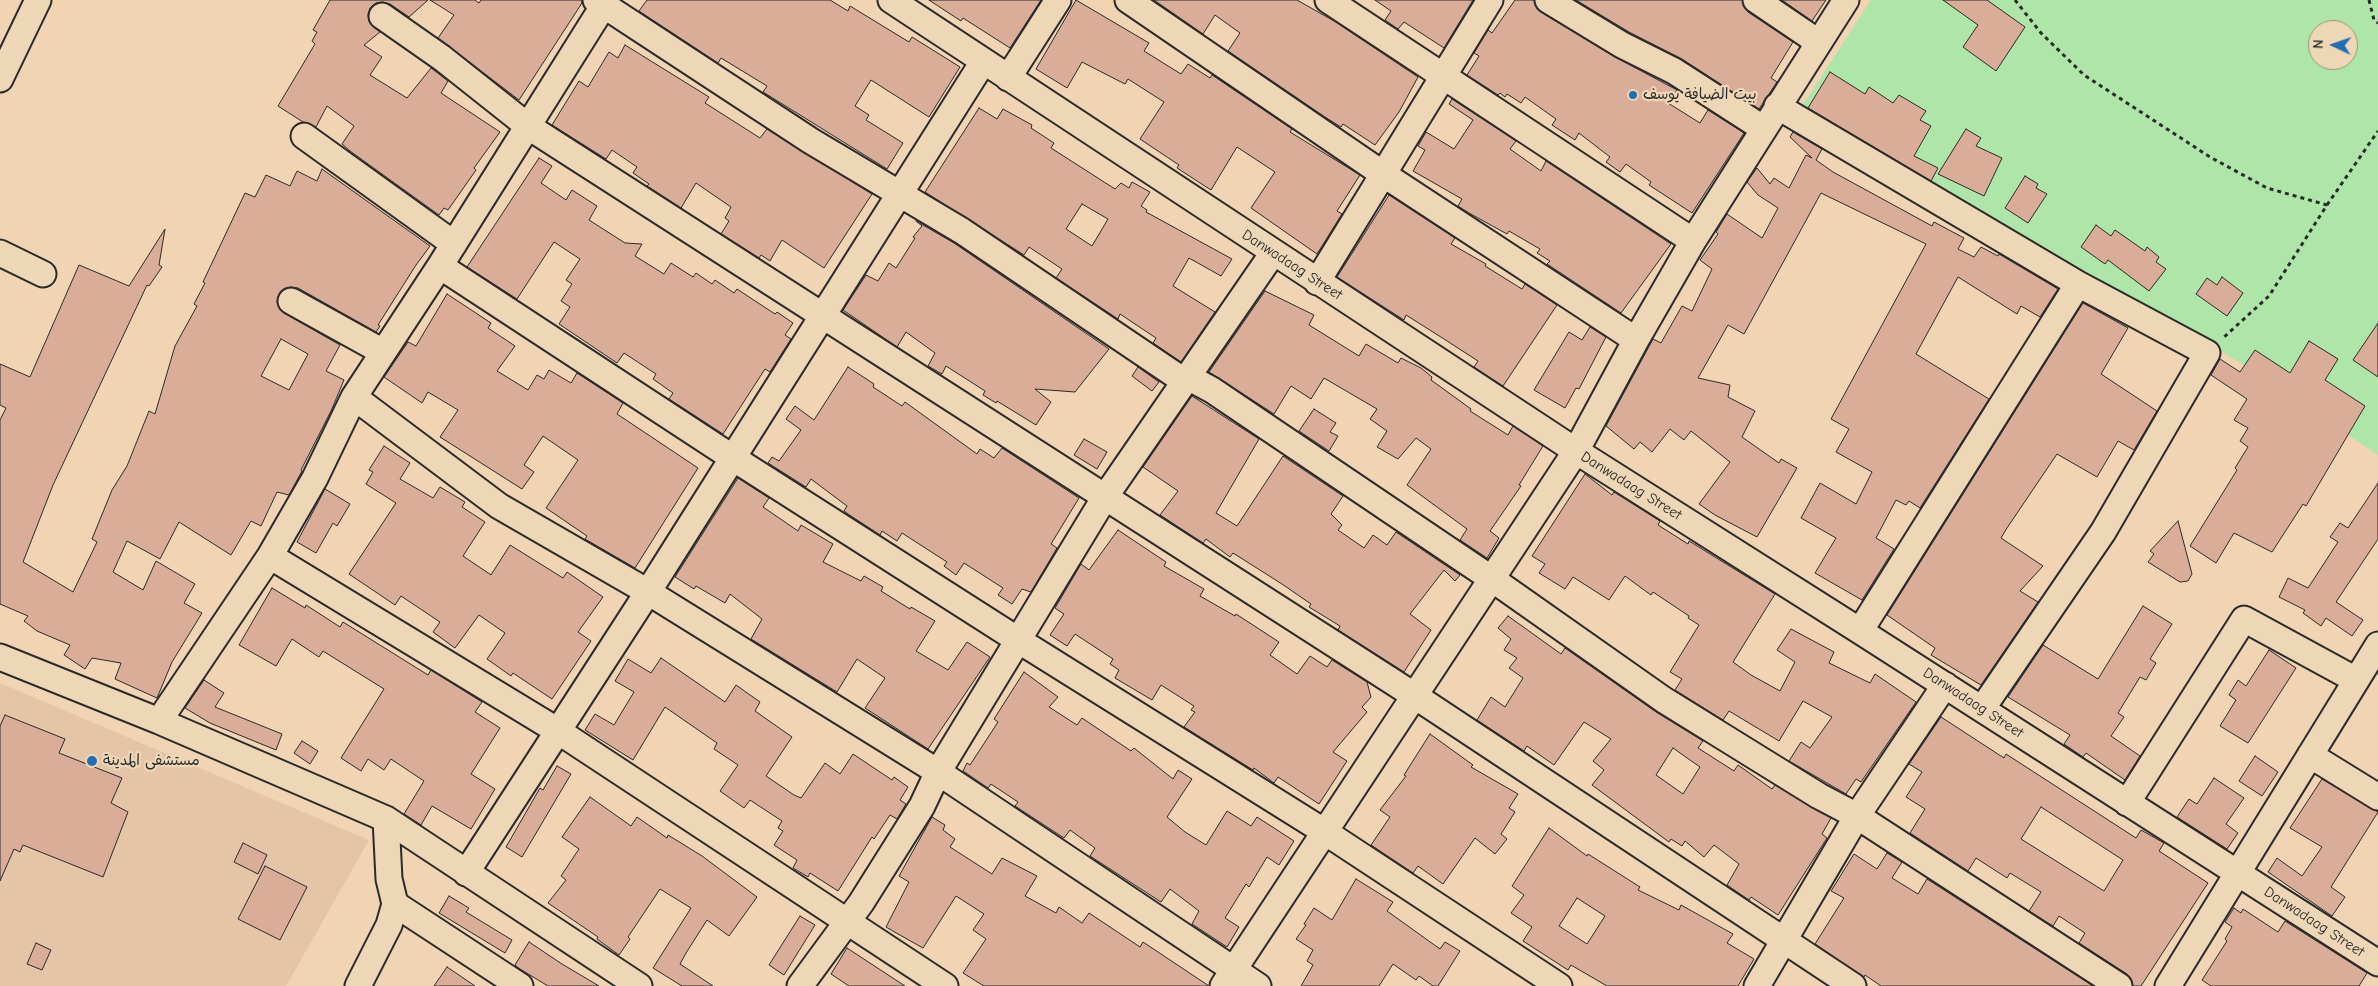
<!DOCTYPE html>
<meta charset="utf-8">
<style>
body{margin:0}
#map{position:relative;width:2378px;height:986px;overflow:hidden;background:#f0d4b4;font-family:"Comic Neue",sans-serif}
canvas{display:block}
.north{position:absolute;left:2308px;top:20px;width:50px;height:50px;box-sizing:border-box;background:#eed7b6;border:1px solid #a0927e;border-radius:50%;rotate:273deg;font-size:14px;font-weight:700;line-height:20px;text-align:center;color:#2b2b2b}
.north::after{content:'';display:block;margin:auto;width:18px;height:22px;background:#1f6fb2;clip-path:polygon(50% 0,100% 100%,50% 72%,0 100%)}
</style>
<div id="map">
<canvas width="2378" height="986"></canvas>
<div class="north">N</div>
</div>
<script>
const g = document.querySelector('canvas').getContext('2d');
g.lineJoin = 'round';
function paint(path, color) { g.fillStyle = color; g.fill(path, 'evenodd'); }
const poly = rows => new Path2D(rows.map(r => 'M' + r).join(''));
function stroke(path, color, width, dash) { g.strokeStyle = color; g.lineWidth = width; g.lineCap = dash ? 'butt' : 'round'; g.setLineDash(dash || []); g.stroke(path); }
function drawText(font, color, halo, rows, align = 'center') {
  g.font = font + ' "Comic Neue","Playpen Sans Arabic",sans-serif'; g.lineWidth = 4.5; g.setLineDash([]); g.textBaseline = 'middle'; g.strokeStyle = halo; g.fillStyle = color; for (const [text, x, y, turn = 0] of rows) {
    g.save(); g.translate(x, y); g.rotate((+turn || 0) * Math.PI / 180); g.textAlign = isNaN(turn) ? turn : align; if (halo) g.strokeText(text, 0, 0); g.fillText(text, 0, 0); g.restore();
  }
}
paint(poly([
 [0,683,369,840,286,986,0,986]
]), '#e5c5a8');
paint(poly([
 [1871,0,2378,0,2378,455,2239,362,1803,105],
 [2318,30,2348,30,2348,60,2318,60]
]), '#aee5a9');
const building = poly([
 [330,0,428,0,409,17,390,4,383,2,376,3,370,8,368,15,369,22,380,32,364,45,382,57,370,75,407,98,431,68,448,81,441,93,500,132,474,168,476,170,448,210,444,208,439,215,350,151,342,144,354,126,327,106,316,127,303,122,278,106,315,44,312,41,317,32,313,30,330,0],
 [430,0,475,0,479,3,481,0,582,0,582,3,519,100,438,38,454,15,430,0],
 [647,0,830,0,848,11,850,6,909,42,912,37,960,67,929,117,871,80,855,106,869,115,866,120,903,143,887,169,763,92,767,86,721,58,718,63,639,11,647,0],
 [929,0,1041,0,1010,48,963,18,961,21,929,0],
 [1076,0,1149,43,1144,51,1181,74,1188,64,1210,78,1212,75,1292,129,1290,132,1360,175,1337,211,1342,214,1317,254,1251,208,1275,172,1237,147,1211,190,1177,168,1179,165,1140,139,1164,102,1128,79,1125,84,1082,62,1067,88,1036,69,1076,0],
 [1154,0,1297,0,1334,21,1418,77,1399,112,1375,145,1343,124,1341,127,1325,117,1228,51,1240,33,1215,15,1203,34,1154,0],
 [1375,0,1473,0,1444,48,1404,22,1398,29,1385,20,1391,11,1375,0],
 [1515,0,1534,0,1536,7,1541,12,1615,57,1677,90,1668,103,1700,123,1708,110,1744,133,1692,213,1649,185,1651,182,1626,164,1620,172,1606,162,1610,157,1579,133,1575,140,1552,125,1556,119,1525,97,1521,103,1507,94,1505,97,1500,93,1498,95,1467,75,1479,56,1474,53,1488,30,1492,33,1515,0],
 [1576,0,1742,0,1748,12,1793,42,1771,78,1777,82,1759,109,1682,59,1629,32,1576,0],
 [1782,0,1826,0,1812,21,1782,0],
 [1943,0,1987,0,2025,27,1996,71,1963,47,1978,25,1943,0],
 [625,45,709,97,705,103,760,138,767,129,872,194,824,268,782,240,770,261,761,255,759,258,721,234,729,221,725,218,731,207,696,183,681,208,647,186,649,184,633,173,637,167,612,150,606,159,552,125,579,81,588,87,609,52,618,58,625,45],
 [1830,72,1865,94,1869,87,1893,103,1899,95,1926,111,1920,120,1931,126,1914,156,1938,168,1931,181,1808,108,1830,72],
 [1452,99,1516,141,1510,149,1541,171,1546,161,1671,244,1621,313,1547,264,1550,261,1537,253,1540,249,1509,231,1507,234,1469,213,1458,206,1462,199,1413,171,1425,150,1418,146,1426,132,1454,149,1473,120,1449,104,1452,99],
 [979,108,997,119,1003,109,1032,125,1031,128,1054,143,1051,148,1115,189,1121,183,1129,188,1132,182,1150,192,1141,206,1147,210,1146,212,1232,259,1221,276,1189,258,1173,286,1215,312,1181,362,1153,343,1156,338,1120,314,1118,319,1056,278,1062,269,1029,247,1024,255,925,192,979,108],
 [1082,204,1108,219,1092,246,1066,229,1082,204],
 [1966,129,1981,138,1976,146,2002,158,1984,196,1938,174,1966,129],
 [1793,132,1822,149,1816,160,1833,172,1932,226,1934,222,1964,238,1958,249,1974,257,1981,247,1998,256,1999,254,2058,289,2040,317,2021,306,2017,314,1958,277,1916,354,1989,399,1920,508,1909,501,1906,505,1896,500,1876,538,1894,549,1862,600,1815,573,1836,538,1801,518,1820,483,1856,504,1872,472,1836,452,1849,429,1831,419,1926,244,1821,193,1744,334,1728,325,1698,378,1730,385,1728,397,1755,411,1742,437,1779,463,1781,459,1797,468,1757,537,1715,515,1699,504,1730,462,1691,431,1684,440,1670,429,1652,452,1640,442,1634,449,1606,426,1653,339,1661,343,1682,306,1692,311,1712,269,1700,260,1718,234,1716,232,1727,214,1762,238,1778,208,1758,195,1747,182,1757,168,1770,184,1774,178,1789,188,1806,155,1812,158,1790,137,1793,132],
 [539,158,552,166,541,183,566,200,572,190,597,206,589,220,625,243,642,244,635,256,664,274,671,263,693,277,696,273,712,284,715,280,734,293,737,289,775,314,777,312,793,323,785,335,791,339,770,372,765,369,723,434,669,399,673,393,653,379,656,374,624,353,617,363,559,324,570,307,561,301,572,284,566,280,580,259,554,242,517,299,467,267,539,158],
 [322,169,430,246,416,265,378,325,380,326,376,332,298,288,290,287,279,294,277,302,284,313,340,345,326,371,344,380,331,411,301,470,302,471,289,495,277,492,261,526,251,521,231,555,179,522,160,559,127,541,113,572,143,590,156,561,195,584,184,603,202,613,172,662,157,698,115,679,121,663,92,658,85,669,64,655,70,645,37,631,24,621,28,616,0,604,0,420,6,408,0,405,0,364,30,377,79,265,129,286,165,229,159,265,162,267,149,286,147,285,53,485,23,562,73,592,97,542,92,539,112,490,127,466,149,411,155,414,175,346,197,306,194,304,205,283,203,282,245,193,255,197,266,175,290,186,297,171,317,181,322,169],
 [281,339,308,354,289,390,261,376,281,339],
 [2025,176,2038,184,2036,188,2047,194,2028,223,2005,208,2025,176],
 [1389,195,1455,238,1451,244,1486,264,1485,266,1522,289,1525,284,1557,305,1503,386,1474,367,1478,361,1444,339,1406,315,1404,320,1337,277,1389,195],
 [916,221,954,243,1109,349,1075,392,1035,389,1051,402,1036,425,997,401,996,403,983,395,985,391,946,366,942,374,928,366,935,353,906,332,897,347,843,310,866,275,878,281,889,263,896,268,915,238,913,237,922,226,916,221],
 [2096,225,2111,236,2115,230,2145,251,2147,247,2159,257,2156,262,2166,269,2149,291,2108,260,2105,264,2081,247,2096,225],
 [2222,277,2243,293,2227,316,2196,294,2207,278,2217,285,2222,277],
 [1265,291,1314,315,1309,325,1359,356,1366,344,1398,363,1401,358,1421,368,1432,377,1431,380,1471,409,1470,411,1508,435,1513,426,1543,446,1519,485,1521,486,1490,531,1499,538,1487,558,1460,540,1467,529,1407,485,1431,449,1416,438,1398,459,1377,447,1387,431,1370,419,1377,409,1324,378,1311,399,1291,386,1274,414,1209,372,1265,291],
 [447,294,491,323,488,328,515,346,497,371,528,390,537,375,544,379,549,370,571,383,577,373,623,403,617,414,698,468,635,568,585,539,587,536,546,508,578,460,543,436,524,465,534,472,522,489,440,437,458,410,428,392,422,403,384,377,408,342,416,346,447,294],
 [2083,303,2128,328,2101,374,2157,411,2134,450,2118,441,2097,477,2057,454,2007,528,2001,538,2043,566,2020,591,2038,602,1981,685,1931,655,1935,648,1887,615,2083,303],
 [2378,323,2378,377,2353,360,2378,323],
 [1590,327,1606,337,1579,389,1576,388,1565,408,1534,390,1569,332,1582,340,1590,327],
 [2309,341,2338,359,2325,380,2365,406,2306,506,2303,504,2272,552,2234,533,2216,563,2190,546,2237,470,2235,468,2248,447,2240,441,2248,428,2234,420,2247,399,2211,375,2220,359,2240,372,2255,350,2290,373,2309,341],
 [848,367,874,384,873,387,902,406,905,402,977,454,980,449,994,458,1002,448,1079,498,1051,544,1057,548,1031,592,1022,589,1012,604,998,595,1003,588,964,563,956,575,944,566,947,562,902,533,897,541,882,531,880,535,848,514,844,511,847,506,811,479,806,487,768,463,772,457,779,461,801,430,786,419,795,406,814,420,848,367],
 [1138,367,1159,382,1152,391,1132,376,1138,367],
 [1192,396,1259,439,1216,513,1237,526,1283,456,1343,496,1331,514,1342,525,1338,530,1364,548,1373,535,1387,545,1396,532,1460,575,1455,581,1444,570,1410,614,1431,630,1404,672,1338,630,1340,626,1309,607,1311,604,1282,584,1233,553,1230,557,1206,539,1203,543,1160,515,1178,491,1143,467,1192,396],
 [1314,409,1336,423,1330,432,1338,436,1329,451,1299,431,1314,409],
 [1084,439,1107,452,1097,469,1074,455,1084,439],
 [384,446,410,463,400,479,433,498,440,487,465,502,462,507,485,522,463,556,491,575,510,545,563,578,567,572,603,597,578,632,591,641,552,699,513,673,511,676,487,659,505,633,479,615,455,648,433,632,440,622,401,596,395,605,349,574,396,503,366,484,373,472,369,470,384,446],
 [1585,474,1612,495,1614,492,1660,521,1658,525,1688,544,1689,541,1775,594,1733,662,1751,675,1780,691,1795,662,1777,650,1791,629,1834,652,1829,663,1870,683,1875,674,1916,702,1861,782,1856,779,1846,794,1789,761,1801,742,1810,748,1832,717,1803,701,1779,741,1729,711,1723,720,1675,690,1682,679,1670,672,1699,625,1688,618,1689,616,1653,592,1651,595,1625,576,1609,600,1573,577,1565,589,1539,573,1545,564,1532,556,1585,474],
 [738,478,769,498,763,507,798,531,801,525,833,544,823,562,861,581,864,576,883,587,881,591,910,609,911,607,935,621,916,651,948,670,967,642,990,657,928,749,865,708,885,678,857,659,837,692,751,639,762,619,730,594,725,603,696,586,694,589,675,577,738,478],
 [2378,483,2378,539,2336,602,2363,620,2352,636,2326,618,2321,626,2303,613,2305,610,2279,597,2288,578,2308,588,2338,542,2330,537,2340,523,2348,528,2378,483],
 [325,489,350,504,337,526,333,523,316,553,297,542,325,489],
 [2178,521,2192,574,2188,581,2180,582,2148,562,2154,554,2150,551,2178,521],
 [1118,530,1166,562,1164,566,1204,589,1200,596,1235,616,1236,614,1279,642,1270,655,1297,674,1310,656,1327,667,1332,660,1367,682,1371,697,1362,707,1367,712,1333,752,1347,761,1319,804,1278,777,1274,783,1254,768,1253,770,1184,727,1195,712,1191,710,1194,706,1161,685,1152,700,1115,678,1119,670,1110,664,1113,659,1075,634,1067,646,1050,635,1064,614,1055,608,1081,564,1089,570,1118,530],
 [272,588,305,608,306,605,340,627,343,622,428,675,431,670,482,702,475,712,500,728,471,774,495,789,471,829,432,806,421,825,404,814,424,781,391,759,384,770,368,759,361,771,341,758,384,689,323,651,319,657,292,639,276,666,239,645,272,588],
 [2143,606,2172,624,2150,659,2156,663,2146,680,2140,677,2118,713,2124,717,2111,736,2140,756,2125,780,2086,753,2083,757,2064,744,2070,735,2008,697,2043,645,2098,679,2143,606],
 [1508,616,1561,654,1565,648,1656,712,1703,741,1698,748,1734,771,1738,765,1772,789,1775,785,1831,818,1822,834,1827,838,1778,915,1751,897,1749,900,1727,885,1739,864,1714,845,1704,857,1685,841,1682,846,1671,839,1669,842,1592,785,1604,770,1593,761,1611,739,1584,722,1554,765,1527,746,1524,751,1477,720,1491,697,1505,707,1523,678,1509,668,1517,658,1504,650,1511,639,1498,628,1508,616],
 [1673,748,1700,767,1683,794,1656,775,1673,748],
 [2269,650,2296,668,2248,743,2220,726,2236,700,2229,695,2238,680,2246,686,2269,650],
 [661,658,725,702,736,685,760,702,755,711,792,737,766,776,794,795,801,798,825,763,840,774,853,754,892,780,894,777,908,787,900,800,906,804,897,819,890,815,874,839,872,837,838,891,810,873,808,877,793,868,797,860,774,845,783,831,778,828,782,821,750,800,744,808,720,791,738,765,714,749,717,743,665,707,633,760,585,730,595,714,614,725,634,692,615,681,628,659,651,673,661,658],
 [1024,672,1058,697,1049,707,1077,725,1082,718,1131,751,1134,748,1173,779,1178,770,1192,779,1167,817,1185,832,1206,845,1227,811,1251,826,1257,817,1294,841,1279,865,1267,857,1249,887,1246,884,1225,918,1239,927,1227,947,1192,924,1199,911,1170,889,1161,902,1090,856,1095,848,1070,830,1064,838,1015,806,1018,802,991,784,988,788,963,771,967,763,970,765,998,722,994,719,1024,672],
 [204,680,224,693,215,707,282,734,276,750,210,723,185,708,204,680],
 [5,715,65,739,59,753,122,778,111,803,128,812,103,877,23,845,20,852,14,849,0,881,0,726,5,715],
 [1941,717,2004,758,2006,754,2136,838,2141,830,2164,843,2159,851,2208,883,2141,986,2133,986,2127,974,2079,943,2085,933,2059,916,2053,926,2029,911,2041,892,2010,873,2007,878,1976,858,1968,871,1910,833,1925,809,1906,797,1922,772,1909,764,1941,717],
 [2041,807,2123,860,2104,891,2021,839,2041,807],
 [1430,734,1473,765,1471,767,1518,794,1509,808,1515,812,1501,834,1507,839,1495,854,1475,838,1443,884,1418,866,1413,873,1371,845,1390,817,1380,810,1406,776,1404,775,1430,734],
 [302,741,318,751,310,764,294,753,302,741],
 [2255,756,2278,772,2262,796,2239,781,2255,756],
 [557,766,571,774,522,857,506,847,540,788,543,790,557,766],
 [2214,778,2244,798,2226,824,2238,833,2227,849,2177,817,2189,799,2197,804,2214,778],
 [2322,779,2378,812,2331,887,2345,897,2332,916,2268,872,2277,858,2302,876,2322,847,2290,828,2322,779],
 [590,797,631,826,637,817,667,838,668,835,702,856,757,897,729,936,707,920,686,953,680,964,713,986,682,986,653,968,691,908,660,889,628,937,630,939,619,955,597,939,598,937,548,903,566,880,561,876,579,849,562,837,590,797],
 [932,817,945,825,943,830,955,839,950,847,992,874,1002,858,1037,876,1025,896,1056,913,1059,907,1082,923,1089,913,1140,947,1143,942,1209,986,984,986,963,973,986,939,973,930,984,914,956,896,923,948,898,934,886,927,909,882,899,876,932,817],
 [1549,828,1587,856,1588,854,1640,887,1638,890,1679,910,1681,905,1733,934,1727,943,1754,959,1738,986,1607,986,1571,965,1568,970,1523,941,1532,927,1511,913,1524,895,1512,886,1549,828],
 [1577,898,1605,916,1587,944,1559,926,1577,898],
 [243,843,267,855,258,874,234,862,243,843],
 [1887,853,1902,862,1892,878,1918,894,1927,879,2093,986,1881,986,1865,975,1864,977,1815,944,1844,898,1831,891,1854,854,1877,869,1887,853],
 [265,866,307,887,280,940,238,919,265,866],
 [1356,879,1393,902,1387,911,1440,949,1445,942,1460,951,1438,986,1433,986,1419,976,1416,980,1393,964,1379,986,1301,986,1313,965,1307,961,1313,950,1296,939,1306,925,1304,924,1314,908,1332,920,1356,879],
 [449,896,469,908,466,912,512,940,505,953,439,913,449,896],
 [2234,908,2241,913,2243,909,2278,932,2285,921,2367,973,2359,986,2211,986,2202,980,2227,941,2225,939,2232,927,2225,922,2234,908],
 [800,916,815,925,784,975,769,965,800,916],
 [529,942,562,964,599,986,548,986,520,969,515,965,529,942],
 [36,943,51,950,42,970,27,964,36,943],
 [847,948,905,986,849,986,831,974,847,948],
 [447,967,475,986,434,986,447,967]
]);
paint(building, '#d9ad97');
stroke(building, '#2b2b2b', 1);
const minor = poly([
 [596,0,811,141,962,231,1184,381],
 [891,0,1576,451,1860,631,2378,963],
 [1128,0,1383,174,1636,340],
 [1328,0,1693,241],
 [1548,0,1622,45,1674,71,1764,129],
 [1756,0,1818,42],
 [382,16,442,58,529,127,1415,696,1853,986],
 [1008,78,1058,0],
 [0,79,38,0],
 [1777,106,2078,284,2207,353,2103,532,1982,709],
 [304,136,454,244],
 [0,253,43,274],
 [440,266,733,458,1018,640,1325,832,1559,986],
 [1317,282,1490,0],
 [291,301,383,352],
 [1186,376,1212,390,1492,579,1664,700,1819,796,1857,816,2119,986],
 [354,397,499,506,648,592,938,772,1258,986],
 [270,556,558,731,945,986],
 [1860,631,2078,284],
 [0,657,159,721,386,819,639,986],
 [159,721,270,556,315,478,354,397,440,266,607,0],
 [2310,755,2378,797],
 [2127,803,2244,619,2356,680],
 [466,873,648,592,983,62],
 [395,904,520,986],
 [358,986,389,925,395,904,389,879,386,819],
 [800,986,861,903,922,806,938,772,1105,497,1273,253],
 [1223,986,1576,451,1636,340,1693,241,1846,0],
 [1757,986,1857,816,1945,685],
 [2168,986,2378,645]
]);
stroke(minor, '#2b2b2b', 29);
stroke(poly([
 [2015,0,2041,33,2084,75,2210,157,2267,188,2327,205,2269,296,2223,338],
 [2369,0,2374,20,2378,23],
 [2327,205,2378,131]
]), '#2b2b2b', 3, [4, 4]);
stroke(minor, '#eed7b6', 25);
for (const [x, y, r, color] of [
 [1633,95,5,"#1f6fb2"],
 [92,761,6,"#1f6fb2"]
]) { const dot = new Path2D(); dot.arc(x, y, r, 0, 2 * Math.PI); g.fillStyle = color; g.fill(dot); stroke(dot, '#eed7b6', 2); }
drawText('15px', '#2b2b2b', '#eed7b6', [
 ["بيت الضيافة يوسف",1643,95],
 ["مستشفى المدينة",103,761]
], 'left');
drawText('15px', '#2b2b2b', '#eed7b6', [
 ["Danwadaag Street",1292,265,33],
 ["Danwadaag Street",1631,486,32],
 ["Danwadaag Street",1973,703,33],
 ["Danwadaag Street",2314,922,33]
]);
</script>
